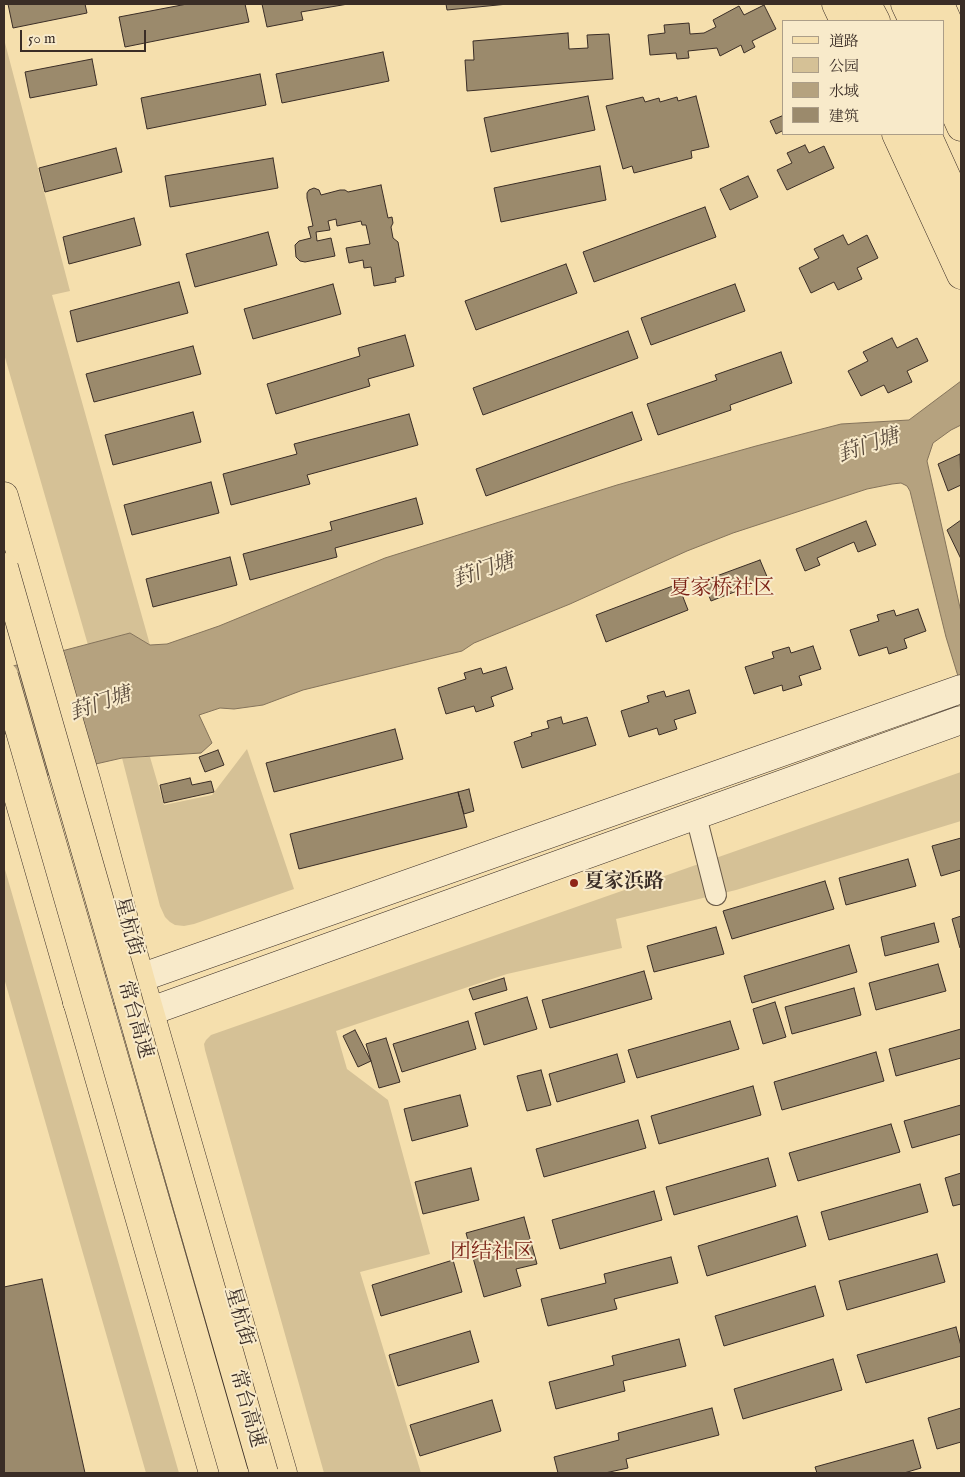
<!DOCTYPE html>
<meta charset="utf-8">
<style>
body{margin:0}
#map{position:relative;width:965px;height:1477px;overflow:hidden;background:#f5dfad;font-family:"IM FELL English","Noto Serif SC",serif}
canvas{display:block}
.frame{position:absolute;inset:0;border:5px solid #3a2d26;pointer-events:none}
.legend{position:absolute;left:782px;top:20px;width:162px;height:115px;box-sizing:border-box;background:#f8eaca;border:1px solid #ac9e88;margin:0;padding:6px 9px;list-style:none;font-size:15px;color:#3a2d26}
.legend li{display:flex;align-items:center;gap:10px;height:25px}
.legend b{width:25px;border:1px solid #ac9e88}
.scale{position:absolute;left:20px;top:30px;width:126px;height:22px;box-sizing:border-box;border:2px solid #3a2d26;border-top:0;padding-left:6px;font-size:15px;line-height:18px;white-space:nowrap;color:#3a2d26;-webkit-text-stroke:4px #f8eaca;paint-order:stroke}
</style>
<div id="map">
<canvas width="965" height="1477"></canvas>
<div class="frame"></div>
<ul class="legend">
<li><b style="height:6px;background:#f5dfad"></b>道路</li>
<li><b style="height:14px;background:#d5c196"></b>公园</li>
<li><b style="height:14px;background:#b5a27f"></b>水域</li>
<li><b style="height:14px;background:#9b8a6c"></b>建筑</li>
</ul>
<div class="scale">50 m</div>
</div>
<script>
const g = document.querySelector('canvas').getContext('2d');
g.lineJoin = 'round';
function paint(path, color) { g.fillStyle = color; g.fill(path, 'evenodd'); }
const poly = rows => new Path2D(rows.map(r => 'M' + r).join(''));
function stroke(path, color, width, dash) { g.strokeStyle = color; g.lineWidth = width; g.lineCap = dash ? 'butt' : 'round'; g.setLineDash(dash || []); g.stroke(path); }
function drawText(font, color, halo, rows, align = 'center') {
  g.font = font + ' "IM FELL English","Noto Serif SC",serif'; g.lineWidth = 4; g.setLineDash([]); g.textBaseline = 'middle'; g.strokeStyle = halo; g.fillStyle = color; for (const [text, x, y, turn = 0] of rows) {
    g.save(); g.translate(x, y); g.rotate((+turn || 0) * Math.PI / 180); g.textAlign = isNaN(turn) ? turn : align; if (halo) g.strokeText(text, 0, 0); g.fillText(text, 0, 0); g.restore();
  }
}
paint(poly([
 [4,39,70,291,52,295,150,645,130,633,88,645,4,354],
 [247,749,294,889,194,924,184,926,175,925,170,922,165,917,160,906,122,758,150,757,164,805,212,795],
 [961,772,961,821,736,890,616,919,622,948,507,974,336,1031,347,1069,388,1100,430,1254,360,1272,421,1473,324,1473,205,1050,204,1044,206,1040,211,1035],
 [4,866,179,1473,146,1473,4,978]
]), '#d5c196');
const water = poly([
 [961,381,961,425,951,430,933,443,927,461,961,612,961,686,946,637,910,491,907,486,901,483,892,484,867,489,733,533,687,551,570,604,474,643,462,651,303,690,263,705,234,709,220,708,199,715,212,743,201,753,122,758,4,785,4,669,58,652,130,633,150,645,167,644,219,626,385,558,617,485,756,446,841,424,909,420,961,381]
]);
paint(water, '#b5a27f');
stroke(water, '#84735b', 1);
const building = poly([
 [8,4,85,4,87,13,13,28,8,4],
 [187,4,245,4,249,22,125,47,119,17,187,4],
 [262,4,348,4,301,12,303,20,267,27,262,4],
 [446,4,508,4,447,10,446,4],
 [764,5,776,29,752,41,755,47,744,53,741,45,720,56,717,48,688,51,689,58,677,59,676,53,650,55,648,35,665,33,664,25,689,23,690,34,704,33,716,27,713,20,739,6,744,15,764,5],
 [568,33,569,49,588,48,587,35,609,34,613,79,467,91,465,60,474,60,473,41,568,33],
 [383,52,389,81,282,103,276,74,383,52],
 [92,59,97,85,30,98,25,72,92,59],
 [260,74,266,105,147,129,141,98,260,74],
 [588,96,595,130,491,152,484,118,588,96],
 [696,96,709,147,691,151,692,158,634,173,632,166,623,169,606,106,643,97,645,102,659,98,660,102,677,97,678,101,696,96],
 [784,115,784,130,776,134,770,121,784,115],
 [805,145,809,153,824,146,834,168,787,190,777,170,792,163,787,153,805,145],
 [116,148,122,172,45,192,39,168,116,148],
 [273,158,278,188,170,207,165,176,273,158],
 [600,166,606,200,501,222,494,188,600,166],
 [748,176,758,197,730,210,720,189,748,176],
 [381,185,388,218,392,217,393,223,391,227,393,238,398,242,404,276,395,278,396,282,374,286,371,267,364,268,363,260,349,263,346,248,370,244,366,225,362,225,361,221,337,226,336,219,328,221,330,230,316,232,317,241,331,238,335,256,305,262,300,261,296,257,295,245,299,241,311,238,308,227,313,226,307,198,307,193,309,190,314,188,319,190,321,195,340,190,345,190,348,192,381,185],
 [705,207,716,237,594,282,583,252,705,207],
 [134,218,141,245,69,264,63,237,134,218],
 [268,232,277,265,195,287,186,254,268,232],
 [843,235,848,245,867,235,878,258,857,268,862,279,838,290,834,282,811,293,799,268,819,258,814,249,843,235],
 [566,264,577,293,476,330,465,301,566,264],
 [179,282,188,313,77,342,70,311,179,282],
 [333,284,341,314,253,339,244,309,333,284],
 [735,284,745,311,651,345,641,318,735,284],
 [628,331,638,358,483,415,473,388,628,331],
 [405,335,414,366,368,379,370,386,276,414,267,384,360,356,358,348,405,335],
 [892,338,897,348,917,338,928,361,907,371,912,382,888,393,884,385,861,396,848,371,868,361,863,352,892,338],
 [193,346,201,374,94,402,86,374,193,346],
 [781,352,792,383,730,405,731,410,658,435,647,404,717,380,715,375,781,352],
 [193,412,201,442,113,465,105,435,193,412],
 [632,412,642,440,486,496,476,469,632,412],
 [409,414,418,445,307,475,310,484,231,505,223,474,297,454,294,444,409,414],
 [960,454,961,485,948,491,938,464,960,454],
 [211,482,219,513,132,535,124,505,211,482],
 [416,498,423,524,335,548,337,557,250,580,243,554,332,530,330,522,416,498],
 [961,520,961,559,947,530,961,520],
 [866,521,876,545,858,552,854,542,817,558,820,565,805,571,796,549,866,521],
 [230,557,237,585,153,607,146,579,230,557],
 [760,560,768,579,711,601,703,581,760,560],
 [678,584,688,610,606,642,596,615,678,584],
 [918,609,926,631,904,639,907,648,889,654,887,647,859,656,850,630,879,621,877,615,894,610,896,616,918,609],
 [813,646,821,669,799,676,802,685,783,691,782,685,754,694,745,667,774,658,772,652,789,647,791,653,813,646],
 [506,667,513,689,491,697,494,706,476,712,474,706,446,714,438,688,466,679,464,673,481,668,483,674,506,667],
 [689,690,696,713,674,720,677,729,659,735,657,728,629,737,621,711,649,702,647,696,664,691,666,697,689,690],
 [561,717,563,724,587,717,596,745,522,768,514,742,532,736,531,733,549,728,547,721,561,717],
 [395,729,403,759,274,792,266,763,395,729],
 [218,750,224,765,205,772,199,757,218,750],
 [190,778,192,785,211,781,214,792,164,803,160,785,190,778],
 [469,789,474,811,464,814,458,792,469,789],
 [458,792,467,827,299,869,290,834,458,792],
 [961,838,961,870,941,876,932,846,961,838],
 [908,859,916,886,846,905,839,878,908,859],
 [825,881,834,909,732,939,723,911,825,881],
 [961,916,961,948,960,948,952,919,961,916],
 [934,923,939,942,885,956,881,937,934,923],
 [716,927,724,954,654,972,647,946,716,927],
 [849,945,857,972,752,1003,744,976,849,945],
 [938,964,946,991,876,1010,869,983,938,964],
 [644,971,652,999,550,1028,542,1000,644,971],
 [504,978,507,990,473,1000,469,989,504,978],
 [854,988,861,1015,792,1034,785,1007,854,988],
 [527,997,537,1029,484,1045,475,1013,527,997],
 [775,1002,786,1037,763,1044,753,1009,775,1002],
 [468,1021,476,1049,402,1072,393,1044,468,1021],
 [730,1021,739,1049,637,1078,628,1050,730,1021],
 [961,1029,961,1058,896,1076,889,1049,961,1029],
 [355,1030,371,1061,358,1067,343,1036,355,1030],
 [386,1038,400,1082,379,1088,366,1044,386,1038],
 [876,1052,884,1081,782,1110,774,1082,876,1052],
 [617,1054,625,1082,557,1102,549,1074,617,1054],
 [541,1070,551,1105,527,1111,517,1076,541,1070],
 [753,1086,761,1115,659,1144,651,1116,753,1086],
 [460,1095,468,1126,412,1141,404,1109,460,1095],
 [961,1105,961,1134,912,1148,904,1121,961,1105],
 [638,1120,646,1148,544,1177,536,1149,638,1120],
 [891,1124,900,1152,798,1181,789,1153,891,1124],
 [768,1158,776,1186,674,1215,666,1187,768,1158],
 [471,1168,479,1200,423,1214,415,1182,471,1168],
 [961,1173,961,1204,953,1206,945,1178,961,1173],
 [920,1184,928,1212,829,1240,821,1212,920,1184],
 [654,1191,662,1220,560,1249,552,1220,654,1191],
 [797,1216,806,1246,707,1276,698,1246,797,1216],
 [524,1217,537,1264,516,1269,521,1286,484,1297,466,1233,524,1217],
 [937,1254,945,1282,847,1310,839,1281,937,1254],
 [671,1257,678,1283,614,1299,617,1309,548,1326,541,1299,606,1283,604,1274,671,1257],
 [453,1260,462,1292,381,1316,372,1285,453,1260],
 [42,1279,85,1473,4,1473,4,1287,42,1279],
 [815,1286,824,1316,724,1346,715,1316,815,1286],
 [956,1327,961,1346,961,1356,866,1383,857,1355,956,1327],
 [470,1331,479,1362,398,1386,389,1355,470,1331],
 [679,1339,686,1366,623,1381,625,1391,556,1409,549,1382,614,1365,612,1356,679,1339],
 [833,1359,842,1390,743,1419,734,1389,833,1359],
 [492,1400,501,1431,420,1456,410,1425,492,1400],
 [712,1408,719,1435,626,1459,628,1468,605,1473,558,1473,554,1457,619,1440,618,1433,712,1408],
 [961,1408,961,1442,937,1449,928,1418,961,1408],
 [913,1440,921,1468,904,1473,817,1473,815,1467,913,1440]
]);
paint(building, '#9b8a6c');
stroke(building, '#3a2d26', 1);
const street = poly([
 [696,816,716,895]
]);
const secondary = poly([
 [77,1002,140,978,961,689],
 [87,1034,961,720]
]);
const primary = poly([
 [852,4,860,21],
 [922,4,930,21],
 [944,53,961,91],
 [911,134,961,242],
 [4,496,87,783,140,978,283,1473],
 [4,748,213,1473]
]);
const highway = poly([
 [836,4,844,21],
 [867,4,876,21],
 [905,4,913,21],
 [940,4,961,51],
 [944,89,961,127],
 [896,134,961,275],
 [927,134,961,209]
]);
stroke(street, '#695a48', 22);
stroke(secondary, '#3a2d26', 29);
stroke(primary, '#3a2d26', 29);
stroke(highway, '#3a2d26', 29);
stroke(street, '#f8eaca', 20);
stroke(secondary, '#f8eaca', 28);
stroke(primary, '#f5dfad', 28);
stroke(highway, '#f5dfad', 28);
const highwayBridge = poly([
 [4,567,264,1473],
 [4,676,234,1473]
]);
stroke(highwayBridge, '#3a2d26', 29, []);
stroke(highwayBridge, '#f5dfad', 28);
for (const [x, y, r, color] of [
 [574,883,5,"#8f2418"]
]) { const dot = new Path2D(); dot.arc(x, y, r, 0, 2 * Math.PI); g.fillStyle = color; g.fill(dot); stroke(dot, '#f8eaca', 2); }
drawText('bold 20px', '#3a2d26', '#f8eaca', [
 ["夏家浜路",584,883]
], 'left');
drawText('20px', '#3a2d26', '#f8eaca', [
 ["星杭街",127,927,75],
 ["常台高速",134,1020,74],
 ["星杭街",238,1317,74],
 ["常台高速",246,1409,74]
]);
drawText('italic 21px', '#594a3c', '#f8eaca', [
 ["葑门塘",869,447,-19],
 ["葑门塘",484,572,-19],
 ["葑门塘",101,705,-19]
]);
drawText('21px', '#7a1f14', '#f8eaca', [
 ["夏家桥社区",722,590],
 ["团结社区",492,1254]
]);
</script>
